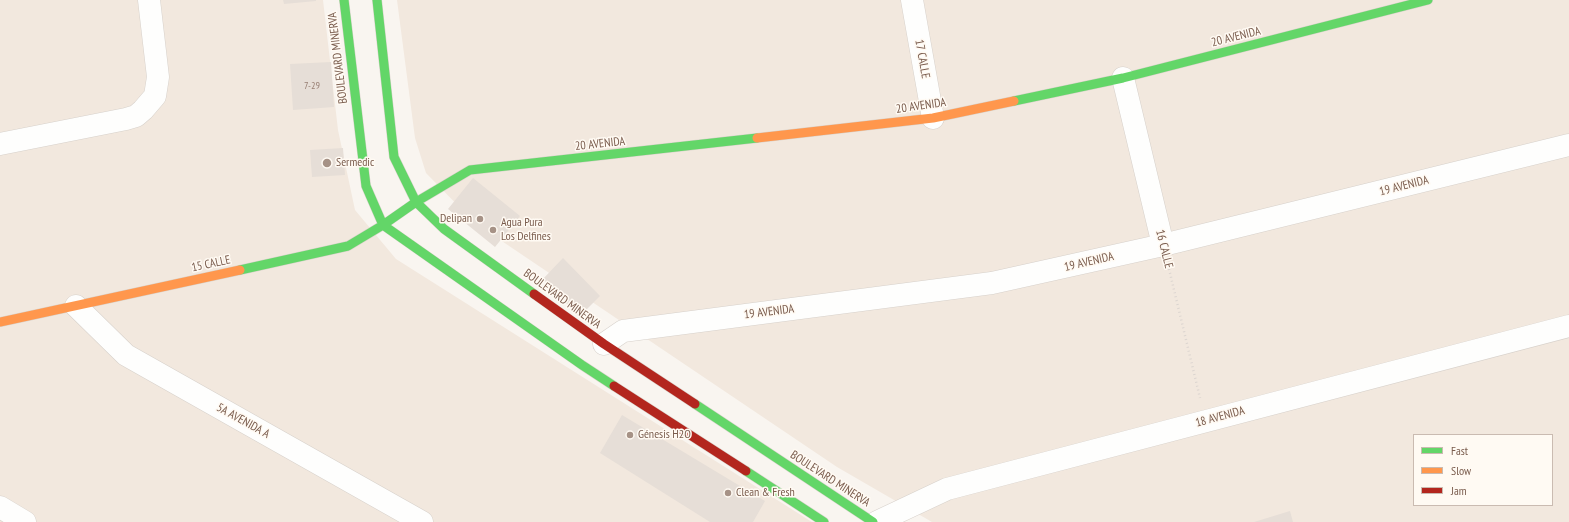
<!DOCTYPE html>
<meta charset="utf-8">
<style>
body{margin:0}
#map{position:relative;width:1569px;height:522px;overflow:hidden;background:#f9f5f0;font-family:"PT Sans Narrow",sans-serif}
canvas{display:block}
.legend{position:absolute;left:1413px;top:434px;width:140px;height:72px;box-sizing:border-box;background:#fffaf3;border:1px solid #cabbb1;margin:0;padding:5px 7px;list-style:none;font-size:12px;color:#7a5c4d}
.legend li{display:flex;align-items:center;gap:8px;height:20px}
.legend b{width:20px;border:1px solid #cabbb1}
</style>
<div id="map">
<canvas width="1569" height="522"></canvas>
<ul class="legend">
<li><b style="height:5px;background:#63d668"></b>Fast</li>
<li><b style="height:5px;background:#ff974d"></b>Slow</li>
<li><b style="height:5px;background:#b3261e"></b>Jam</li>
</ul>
</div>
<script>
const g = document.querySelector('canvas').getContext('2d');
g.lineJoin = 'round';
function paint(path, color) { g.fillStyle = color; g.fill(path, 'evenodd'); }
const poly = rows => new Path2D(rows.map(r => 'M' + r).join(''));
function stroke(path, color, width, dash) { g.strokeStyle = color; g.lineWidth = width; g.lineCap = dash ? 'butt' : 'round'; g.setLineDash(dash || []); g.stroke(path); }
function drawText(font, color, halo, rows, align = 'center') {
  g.font = font + ' "PT Sans Narrow",sans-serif'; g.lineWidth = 3; g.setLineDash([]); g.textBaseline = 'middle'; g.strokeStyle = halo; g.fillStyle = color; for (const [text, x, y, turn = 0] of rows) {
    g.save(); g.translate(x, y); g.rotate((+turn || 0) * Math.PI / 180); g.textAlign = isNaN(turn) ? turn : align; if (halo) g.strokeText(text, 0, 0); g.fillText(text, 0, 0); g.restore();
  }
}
paint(poly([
 [0,0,323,0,338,130,355,210,396,259,812,522,0,522],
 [397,0,1569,0,1569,522,932,522,837,467,475,223,426,173,415,138],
 [1414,435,1552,435,1552,505,1414,505]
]), '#f2e8de');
paint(poly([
 [283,0,316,0,316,1,284,4],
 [331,62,334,107,293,110,290,64],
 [343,148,345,175,312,177,310,150],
 [473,178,520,216,495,247,448,209],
 [563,258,600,296,579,317,543,279],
 [622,415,765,501,753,522,710,522,600,453],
 [1290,511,1293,522,1254,522]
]), '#e6ded7');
const street = poly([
 [912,0,933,118],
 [1123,78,1163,245],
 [0,144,126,119,136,116,143,110,155,96,158,77,149,0],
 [76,306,126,355,422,522],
 [604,344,623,331,992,283,1163,245,1569,145],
 [0,507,25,522],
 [877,522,947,489,1569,326]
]);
const fast = poly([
 [344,0,366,186,383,225,582,365,614,386],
 [377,0,394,157,416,202,444,229,534,294],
 [1014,101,1123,78,1428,0],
 [240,270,348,246,383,225,416,202,470,170,757,138],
 [695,404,873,522],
 [746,471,824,522]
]);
const slow = poly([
 [757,138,933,118,1014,101],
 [0,322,240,270]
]);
const jam = poly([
 [534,294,604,344,695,404],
 [614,386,746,471]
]);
stroke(street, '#d7d1cb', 23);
stroke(fast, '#d9d2cb', 10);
stroke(slow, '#d9d2cb', 10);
stroke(jam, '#d9d2cb', 10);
stroke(poly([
 [1169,269,1200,398]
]), '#dcd5d0', 2.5, [1, 3]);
stroke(street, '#fefefd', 22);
stroke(fast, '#63d668', 9);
stroke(slow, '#ff974d', 9);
stroke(jam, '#b3261e', 9);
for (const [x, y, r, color] of [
 [327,163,5,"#a69286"],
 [480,219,4,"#a69286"],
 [493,230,4,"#a69286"],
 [630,435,4,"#a69286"],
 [728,493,4,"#a69286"]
]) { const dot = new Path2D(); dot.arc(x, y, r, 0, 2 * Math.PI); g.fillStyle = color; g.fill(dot); stroke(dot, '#fffaf3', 1.5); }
drawText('10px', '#977e72', null, [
 ["7-29",312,86]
]);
drawText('12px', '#7a5c4d', '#fffaf3', [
 ["20 AVENIDA",1236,37,-14],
 ["BOULEVARD MINERVA",338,58,-97],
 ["17 CALLE",922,59,80],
 ["20 AVENIDA",921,106,-8],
 ["20 AVENIDA",600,144,-6],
 ["19 AVENIDA",1404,186,-14],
 ["16 CALLE",1164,249,76],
 ["19 AVENIDA",1089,262,-13],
 ["15 CALLE",211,264,-12],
 ["BOULEVARD MINERVA",562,299,36],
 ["19 AVENIDA",769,312,-7],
 ["18 AVENIDA",1220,417,-15],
 ["5A AVENIDA A",243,421,29],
 ["BOULEVARD MINERVA",830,479,33]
]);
drawText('12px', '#7a5c4d', '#fffaf3', [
 ["Sermedic",336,163],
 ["Delipan",472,219,"right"],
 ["Agua Pura",501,223],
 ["Los Delfines",501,237],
 ["Génesis H2O",638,435],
 ["Clean & Fresh",736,493]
], 'left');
</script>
